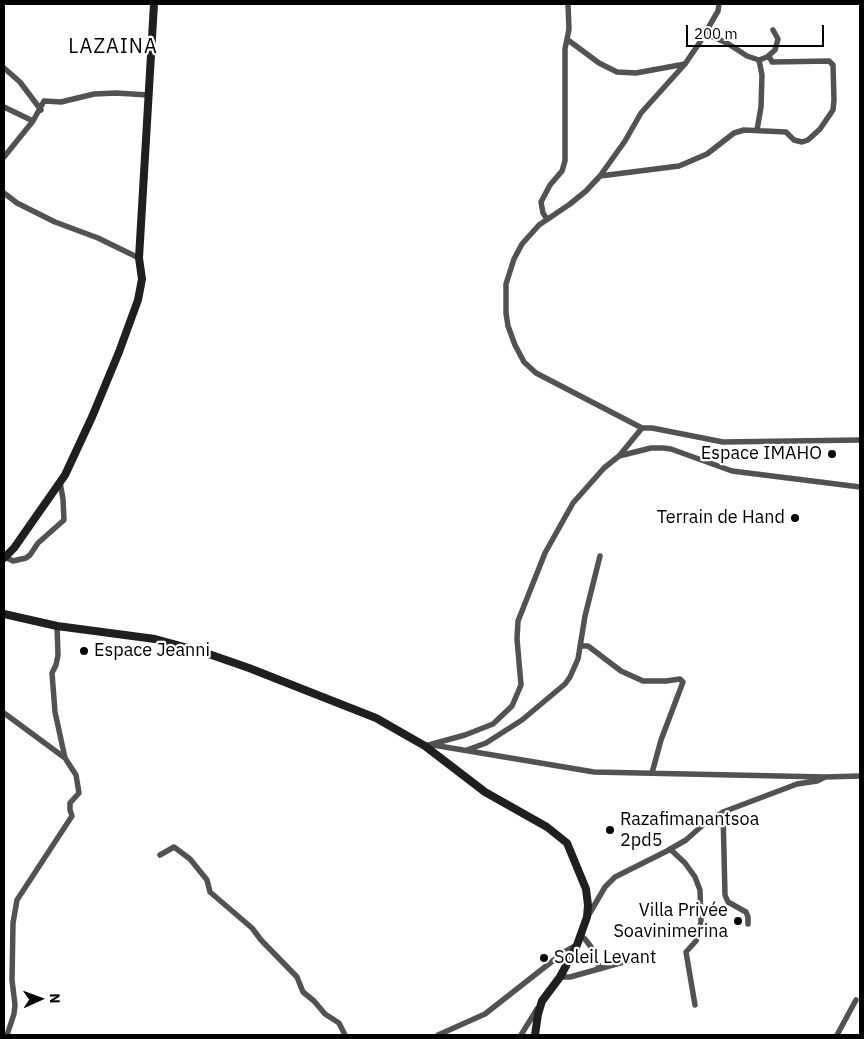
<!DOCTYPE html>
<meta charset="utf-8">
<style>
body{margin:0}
#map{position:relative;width:864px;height:1039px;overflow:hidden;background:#fff;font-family:"IBM Plex Sans",sans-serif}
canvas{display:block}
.frame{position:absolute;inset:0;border:5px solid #000;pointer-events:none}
.north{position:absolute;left:15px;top:974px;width:50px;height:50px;-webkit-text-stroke:4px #fff;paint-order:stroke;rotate:88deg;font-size:14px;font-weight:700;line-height:20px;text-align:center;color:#000}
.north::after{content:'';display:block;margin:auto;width:18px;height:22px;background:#000;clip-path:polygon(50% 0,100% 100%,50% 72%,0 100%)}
.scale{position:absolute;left:686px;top:25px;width:138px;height:22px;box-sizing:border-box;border:2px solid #000;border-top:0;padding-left:6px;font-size:15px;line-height:18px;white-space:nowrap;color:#000;-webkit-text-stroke:4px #fff;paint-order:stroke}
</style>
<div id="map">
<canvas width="864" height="1039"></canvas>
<div class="frame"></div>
<div class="north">N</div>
<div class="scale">200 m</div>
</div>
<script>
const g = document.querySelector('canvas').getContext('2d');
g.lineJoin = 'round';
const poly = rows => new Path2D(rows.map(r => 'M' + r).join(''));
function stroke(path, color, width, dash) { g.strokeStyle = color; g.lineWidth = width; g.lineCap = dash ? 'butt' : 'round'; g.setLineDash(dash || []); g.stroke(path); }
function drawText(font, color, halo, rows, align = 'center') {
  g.font = font + ' "IBM Plex Sans",sans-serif'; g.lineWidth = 4.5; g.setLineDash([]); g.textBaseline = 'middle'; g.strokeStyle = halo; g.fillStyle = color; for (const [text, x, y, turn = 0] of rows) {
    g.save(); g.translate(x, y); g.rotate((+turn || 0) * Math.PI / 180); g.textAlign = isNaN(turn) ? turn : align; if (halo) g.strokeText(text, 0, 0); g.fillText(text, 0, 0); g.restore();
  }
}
stroke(poly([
 [706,34,727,43,747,56,759,60,767,57,775,50,778,39,773,30],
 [568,40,599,63,617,72,636,73,685,64],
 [4,68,20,82,41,110],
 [4,107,33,121],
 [757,130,761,107,762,75,759,60],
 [4,157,33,121,44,101,61,102,94,94,116,93,148,95],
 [600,176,679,166,707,154,734,133,744,130,786,132,794,140,802,142,808,140,820,129,833,110,834,100,833,65,829,61,772,62,770,58,767,57],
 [4,193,17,203,55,222,98,238,139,258],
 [547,219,543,213,541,202,550,185,562,171,565,161,565,49,569,29,568,4],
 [642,428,652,428,723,442,860,440],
 [619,456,651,448,663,448,671,449,732,471,860,487],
 [5,557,13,561,26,558,30,555,38,543,64,520,63,499,60,482],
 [57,626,58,655,56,665,52,673,55,712,65,758],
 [580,646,588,646,621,671,643,681,666,681,680,679,683,682,661,740,652,773],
 [4,713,65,758,76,775,79,793,70,803,70,810,72,816,17,900,13,923,12,980,15,1005,14,1014,7,1035],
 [433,745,594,772,825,777],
 [425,746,465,735,493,724,512,706,521,685,517,639,518,621,545,553,573,503,604,468,619,456,642,428,536,373,524,362,515,345,508,326,506,313,506,284,514,259,522,244,539,225,570,204,586,191,600,176,625,141,641,113,685,64,700,42,718,11,719,4],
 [467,750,486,743,522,720,565,684,570,677,578,659,585,616,600,556],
 [723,812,725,895,728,902,746,912,748,917,748,924],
 [670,849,685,863,695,877,700,890,701,922,696,941,686,952,695,1005],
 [160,855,174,847,190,859,207,880,210,892,252,928,261,940,297,977,303,992,314,1001,325,1014,339,1023,345,1035],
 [588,916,605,887,615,877,667,851,686,840,704,824,723,812,797,784,817,781,825,777,860,776],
 [581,937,585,939,591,947,600,969],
 [560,977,570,977,638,958],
 [438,1035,485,1014,564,952,577,945],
 [521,1035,537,1009],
 [837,1035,856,1000]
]), '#525252', 5.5);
stroke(poly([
 [4,558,14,548,65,475,92,417,119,352,138,300,142,279,139,258,154,4],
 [4,614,57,626,155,639,203,652,249,668,376,718,425,746,485,792,547,827,567,843,586,889,588,905,587,917,577,945,560,977,542,1001,538,1014,535,1035]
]), '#1f1f1f', 8);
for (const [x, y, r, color] of [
 [832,454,5,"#000"],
 [795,518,5,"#000"],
 [84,651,5,"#000"],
 [610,830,5,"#000"],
 [738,921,5,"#000"],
 [544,958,5,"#000"]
]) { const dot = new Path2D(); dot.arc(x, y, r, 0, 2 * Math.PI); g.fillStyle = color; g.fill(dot); stroke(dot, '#fff', 2); }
drawText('18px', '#000', '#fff', [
 ["Espace IMAHO",822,454],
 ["Terrain de Hand",785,518],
 ["Espace Jeanni",94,651,"left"],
 ["Razafimanantsoa",620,820,"left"],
 ["2pd5",620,841,"left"],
 ["Villa Privée",728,911],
 ["Soavinimerina",728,932],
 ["Soleil Levant",554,958,"left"]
], 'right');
g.letterSpacing = '1px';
drawText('20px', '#000', '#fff', [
 ["LAZAINA",113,47]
]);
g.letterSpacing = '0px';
</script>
